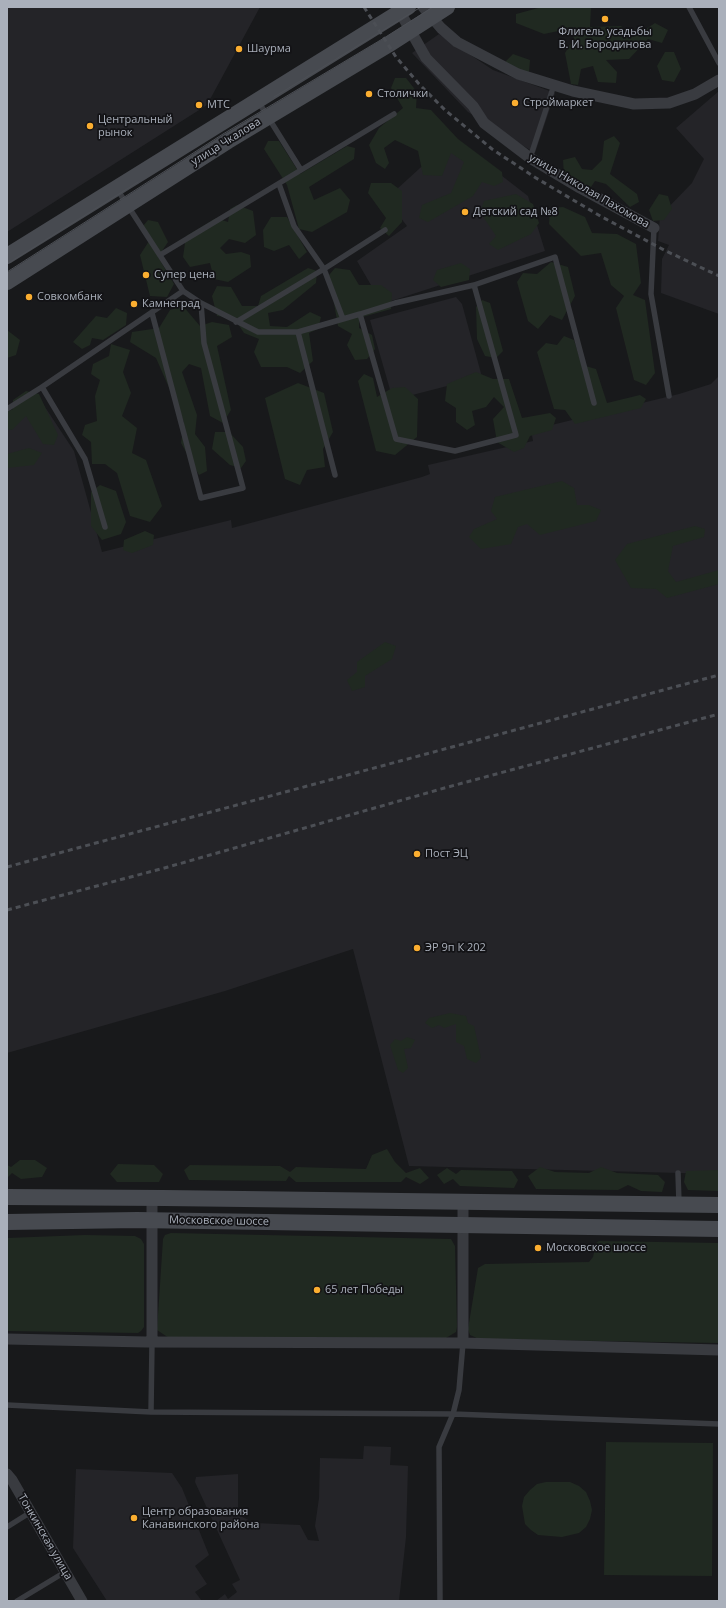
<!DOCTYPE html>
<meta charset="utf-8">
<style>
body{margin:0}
#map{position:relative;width:726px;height:1608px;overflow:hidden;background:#18191b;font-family:"Open Sans",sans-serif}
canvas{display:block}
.frame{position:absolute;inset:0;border:8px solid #aab0bb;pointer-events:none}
</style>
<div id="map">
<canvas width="726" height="1608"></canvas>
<div class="frame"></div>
</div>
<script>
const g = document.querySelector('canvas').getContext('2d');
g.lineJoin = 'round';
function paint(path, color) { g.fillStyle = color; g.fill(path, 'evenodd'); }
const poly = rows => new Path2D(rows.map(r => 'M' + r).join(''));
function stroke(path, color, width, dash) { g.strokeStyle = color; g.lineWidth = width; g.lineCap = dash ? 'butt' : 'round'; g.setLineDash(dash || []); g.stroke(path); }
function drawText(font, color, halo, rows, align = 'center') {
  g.font = font + ' "Open Sans",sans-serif'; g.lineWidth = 3.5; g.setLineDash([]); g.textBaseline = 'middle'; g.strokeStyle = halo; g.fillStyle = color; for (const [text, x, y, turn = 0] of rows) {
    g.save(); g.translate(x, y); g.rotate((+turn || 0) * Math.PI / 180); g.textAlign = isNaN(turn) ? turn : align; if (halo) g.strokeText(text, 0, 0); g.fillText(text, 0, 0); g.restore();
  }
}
paint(poly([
 [7,7,260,7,207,105,7,232],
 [439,34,493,70,555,93,535,153,468,112,412,53],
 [719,91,719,314,661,293,662,259,669,245,658,241,660,216,692,183,704,159,676,128],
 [453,138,528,196,545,251,382,304,357,261,407,226,386,199],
 [456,297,462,304,482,377,393,400,370,320],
 [719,376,719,1174,409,1166,353,949,225,991,7,1053,7,417,39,398,74,451,102,552,231,520,232,528,422,477,430,474,428,465,533,441,531,430,679,394,711,384],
 [364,1446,391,1447,390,1465,408,1466,406,1537,399,1601,216,1601,225,1594,228,1599,237,1592,232,1584,240,1580,195,1482,196,1477,238,1474,238,1515,255,1523,300,1525,308,1540,319,1541,315,1526,319,1498,320,1458,363,1459],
 [76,1469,172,1473,182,1488,209,1555,195,1566,207,1584,195,1592,202,1601,107,1601,73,1548]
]), '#242428');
paint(poly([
 [542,7,591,7,590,27,621,26,628,33,639,27,646,29,655,23,668,30,662,43,648,39,629,59,606,60,617,72,616,83,598,82,593,66,581,69,578,85,571,84,565,53,574,38,568,29,544,34,516,23,516,14],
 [665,52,674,52,681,69,674,82,662,80,657,66],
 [513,54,530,60,529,72,506,71,506,61],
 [395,78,406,78,417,92,416,108,431,110,458,139,502,172,503,182,494,186,482,182,473,196,428,222,419,218,422,205,451,193,464,162,451,153,442,176,423,175,418,151,395,140,384,148,389,163,385,169,376,163,369,145,379,128,403,108,391,88],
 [614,136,620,143,610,174,637,194,639,202,630,207,606,184,595,181,589,190,564,175,563,160,575,157,582,169,592,170,602,160,604,141],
 [268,141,279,141,300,174,347,146,355,148,354,159,309,187,314,200,340,188,350,200,347,212,312,232,299,229,287,185,264,149],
 [371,183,391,183,402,191,402,222,389,236,380,228,386,218,368,193],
 [516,194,533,204,539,223,531,234,498,250,489,244,496,236,480,212,484,201],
 [659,194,668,196,672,209,664,220,653,221,649,210],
 [237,205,253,211,256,235,245,243,229,239,220,248,226,254,241,252,250,255,251,267,228,282,214,279,210,263,190,267,183,257,186,236,216,218,228,222,230,209],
 [563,207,585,217,592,233,617,234,636,244,641,283,633,295,645,300,655,373,646,385,634,380,616,308,624,296,611,285,601,253,581,256,549,224,550,208],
 [271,217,287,217,307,252,299,259,289,245,274,251,264,247,263,230],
 [148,220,158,222,168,242,158,257,174,284,167,297,150,296,140,255,151,238,143,226],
 [551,262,568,267,575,296,562,320,550,315,538,329,528,321,517,282,523,273,537,274],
 [461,263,470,269,469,280,441,287,433,280,437,270],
 [308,268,317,271,316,283,283,310,268,313,270,326,287,327,310,312,321,317,318,329,309,333,313,361,300,373,287,367,261,367,254,352,259,339,244,333,234,318,217,316,212,296,217,286,231,287,242,306,258,306,261,296],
 [335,268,350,270,359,285,381,285,392,293,391,309,359,318,359,328,372,335,375,349,367,359,355,360,347,345,352,334,338,326,329,275],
 [482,300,490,303,503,351,496,358,485,356,477,339,476,307],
 [183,306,200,326,212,322,229,325,232,337,217,346,231,410,223,423,210,416,201,368,189,364,182,372,197,415,195,434,205,447,207,471,199,475,181,443,184,422,156,358,130,342,132,332,159,328,170,310],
 [116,308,127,313,126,325,103,340,92,338,90,345,82,349,73,342,96,316,107,318],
 [7,330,20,340,16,355,7,358],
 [564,336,574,340,582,365,596,369,607,403,640,395,646,399,641,408,575,424,565,410,554,409,537,352,546,343,557,345],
 [111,344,130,350,123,372,131,393,122,416,137,428,132,453,146,460,162,506,150,522,130,516,117,473,105,464,92,464,91,442,82,435,85,425,97,421,95,396,100,380,91,374,93,364,109,356],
 [476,372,493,379,509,379,522,418,550,413,556,418,552,430,530,436,524,448,514,452,497,442,493,419,504,407,494,397,486,407,472,411,475,425,467,430,456,422,456,408,445,401,447,384],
 [364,374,373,378,377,397,392,388,405,387,418,399,417,437,395,455,376,451,358,381],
 [298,383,324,393,333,432,323,449,325,467,307,470,300,485,285,479,265,398],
 [26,391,39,394,58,435,54,445,43,444,26,416,12,430,7,429,7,412,13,409,13,400],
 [215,432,229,432,243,447,246,461,241,468,230,465,212,449],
 [29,448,42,453,34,465,7,468,7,454],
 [562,481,574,488,577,505,589,505,601,510,596,521,540,535,527,524,518,527,511,544,481,549,469,537,474,529,497,519,491,511,495,497],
 [100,485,116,491,126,522,121,534,102,540,91,526,91,492],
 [695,526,705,529,704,537,673,546,668,571,676,582,719,570,719,584,667,598,656,589,631,588,615,560,627,544],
 [145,531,154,535,153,545,132,553,123,550,124,540],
 [385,642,396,646,392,659,365,676,365,687,352,691,347,680,357,672,357,662],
 [450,1013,466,1016,468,1023,474,1026,481,1058,476,1063,467,1059,464,1046,456,1042,456,1024,444,1028,439,1025,432,1028,425,1023,429,1018],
 [407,1037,415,1040,411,1048,404,1049,408,1068,403,1073,398,1070,390,1045,395,1039,401,1041],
 [387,1149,395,1162,406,1173,420,1168,429,1178,420,1184,406,1177,401,1182,296,1182,289,1176,286,1181,189,1180,184,1170,190,1165,280,1166,290,1172,296,1167,366,1169,372,1155],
 [20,1160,35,1160,47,1168,42,1177,21,1179,12,1173,7,1178,7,1165,11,1167],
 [118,1164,154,1165,163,1174,159,1182,117,1182,110,1174],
 [540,1167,555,1172,589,1173,601,1167,617,1173,658,1175,665,1182,662,1192,641,1191,628,1185,618,1190,536,1189,528,1176],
 [447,1168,456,1174,461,1170,512,1171,518,1180,514,1188,460,1186,453,1179,444,1184,437,1175],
 [719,1170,719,1191,688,1190,684,1182,686,1171],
 [171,1233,451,1239,455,1246,457,1327,456,1332,446,1338,169,1338,157,1330,163,1239,165,1235],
 [85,1235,135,1236,141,1239,144,1244,144,1327,141,1331,138,1333,7,1331,7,1238],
 [599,1241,719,1243,719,1343,479,1339,470,1335,468,1329,478,1268,485,1264,589,1262,593,1257,596,1243],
 [606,1442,713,1443,712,1576,604,1575],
 [546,1482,570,1482,579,1486,586,1492,590,1501,592,1510,590,1519,586,1527,579,1533,562,1537,538,1535,531,1530,525,1524,522,1506,524,1497,530,1490,537,1484]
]), '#202921');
stroke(poly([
 [689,7,719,63],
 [258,101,301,170],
 [530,158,554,85],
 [279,184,294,226,324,269,343,319,360,314,396,439,455,451,516,435,474,285],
 [117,189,183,291],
 [654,228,651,294,669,396],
 [160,255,394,114],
 [152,313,201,498,243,488,204,343,201,303],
 [360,314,395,303,474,285,555,257,594,403],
 [236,322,324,269,385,230],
 [298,332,335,475],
 [42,387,183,291,201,303,258,332,298,332,343,319],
 [7,409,42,387,85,459,105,527],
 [678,1173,679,1203],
 [7,1405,151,1412,453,1414,719,1424],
 [151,1412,152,1342],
 [7,1527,31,1512],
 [17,1601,65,1572],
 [440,1601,439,1447,453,1414,459,1390,463,1343]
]), '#393b40', 5.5);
stroke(poly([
 [423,7,441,28,457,42,518,74,573,91,634,104,669,103,695,94,719,80],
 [400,12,426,58,473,106,484,123,530,158,580,188,654,228],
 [7,1339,146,1342,463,1343,719,1350],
 [152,1342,152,1198],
 [463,1343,463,1201],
 [7,1474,12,1480,82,1601]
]), '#393b40', 11);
stroke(poly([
 [7,256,408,7],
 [7,282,228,141,388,45,447,7],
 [7,1197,164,1198,719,1205],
 [7,1222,137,1220,719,1229]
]), '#474a50', 16);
stroke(poly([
 [274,97,421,7],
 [7,264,138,182],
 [7,272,223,134,384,38,433,7]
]), '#4c4f55', 1);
stroke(poly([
 [364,7,396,57,419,84,445,110,492,149,536,178,602,217,666,251,719,276],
 [7,867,719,675],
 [7,910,168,867,448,787,719,714]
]), '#4c4f55', 3, [5, 4]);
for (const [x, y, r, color] of [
 [605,19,4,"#fbae30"],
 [239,49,4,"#fbae30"],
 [369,94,4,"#fbae30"],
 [515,103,4,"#fbae30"],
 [199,105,4,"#fbae30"],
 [90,126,4,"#fbae30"],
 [465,212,4,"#fbae30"],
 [146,275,4,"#fbae30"],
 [29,297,4,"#fbae30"],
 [134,304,4,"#fbae30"],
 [417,854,4,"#fbae30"],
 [417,948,4,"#fbae30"],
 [538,1248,4,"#fbae30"],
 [317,1290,4,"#fbae30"],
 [134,1518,4,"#fbae30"]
]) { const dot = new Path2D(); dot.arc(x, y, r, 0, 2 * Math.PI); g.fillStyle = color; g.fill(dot); stroke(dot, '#131316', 1.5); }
drawText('11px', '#aab0bb', '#131316', [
 ["Флигель усадьбы",605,32,"center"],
 ["В. И. Бородинова",605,45,"center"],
 ["Шаурма",247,49],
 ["Столички",377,94],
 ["Строймаркет",523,103],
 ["МТС",207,105],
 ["Центральный",98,120],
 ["рынок",98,133],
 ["Детский сад №8",473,212],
 ["Супер цена",154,275],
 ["Совкомбанк",37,297],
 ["Камнеград",142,304],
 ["Пост ЭЦ",425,854],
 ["ЭР 9п К 202",425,948],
 ["Московское шоссе",546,1248],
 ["65 лет Победы",325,1290],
 ["Центр образования",142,1512],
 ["Канавинского района",142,1525]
], 'left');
drawText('11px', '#aab0bb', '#131316', [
 ["улица Чкалова",226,142,-32],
 ["улица Николая Пахомова",589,191,30],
 ["Московское шоссе",219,1221,1],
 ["Тонкинская улица",45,1537,60]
]);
</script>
